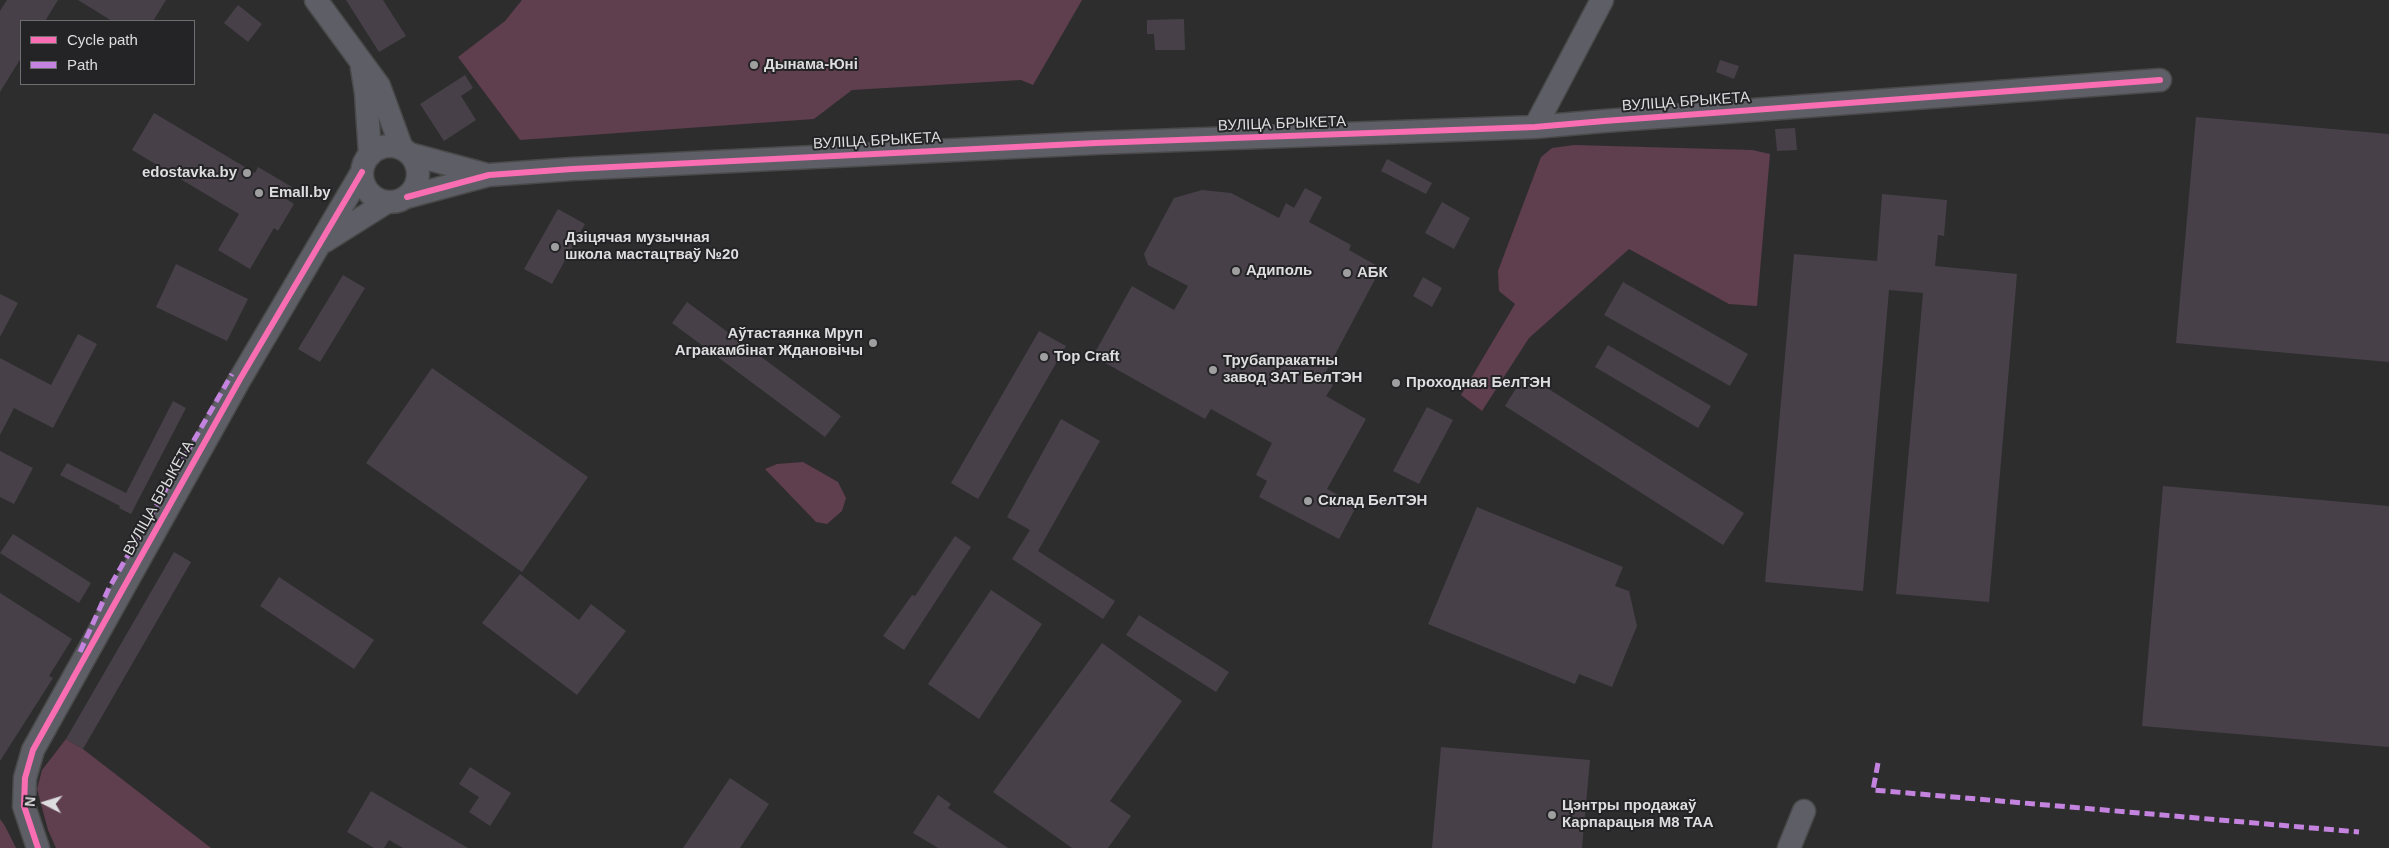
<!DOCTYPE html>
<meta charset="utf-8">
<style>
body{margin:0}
#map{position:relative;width:2389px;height:848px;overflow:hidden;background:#2d2d2e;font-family:Arial,sans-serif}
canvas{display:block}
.legend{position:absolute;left:20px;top:20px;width:175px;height:65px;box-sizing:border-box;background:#242326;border:1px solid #6e6d70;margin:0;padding:6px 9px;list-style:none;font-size:15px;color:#dddcde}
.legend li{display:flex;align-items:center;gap:10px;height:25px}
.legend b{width:25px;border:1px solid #6e6d70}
.north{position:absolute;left:20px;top:778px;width:50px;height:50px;-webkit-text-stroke:4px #242326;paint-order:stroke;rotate:275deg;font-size:14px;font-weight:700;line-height:20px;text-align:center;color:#dddcde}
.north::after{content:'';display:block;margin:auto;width:18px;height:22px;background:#dddcde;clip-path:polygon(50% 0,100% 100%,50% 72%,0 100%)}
</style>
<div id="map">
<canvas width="2389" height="848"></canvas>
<ul class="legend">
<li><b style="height:6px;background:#f96db3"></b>Cycle path</li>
<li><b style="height:6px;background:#c483df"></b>Path</li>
</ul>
<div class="north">N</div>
</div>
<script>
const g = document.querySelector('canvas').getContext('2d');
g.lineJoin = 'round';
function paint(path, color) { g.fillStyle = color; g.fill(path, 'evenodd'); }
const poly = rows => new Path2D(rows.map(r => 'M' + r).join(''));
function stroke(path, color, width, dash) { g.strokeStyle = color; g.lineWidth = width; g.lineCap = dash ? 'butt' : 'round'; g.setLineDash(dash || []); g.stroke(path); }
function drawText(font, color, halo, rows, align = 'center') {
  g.font = font + ' Arial,sans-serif'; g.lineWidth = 4; g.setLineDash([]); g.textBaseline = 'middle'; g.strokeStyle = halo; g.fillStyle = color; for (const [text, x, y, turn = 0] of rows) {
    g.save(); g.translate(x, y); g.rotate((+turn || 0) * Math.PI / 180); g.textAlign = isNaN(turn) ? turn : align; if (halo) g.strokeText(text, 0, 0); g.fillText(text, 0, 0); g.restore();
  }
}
paint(poly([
 [522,0,1082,0,1033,85,1021,80,852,90,814,119,520,140,458,57,505,21],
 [1574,145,1752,150,1770,154,1757,306,1729,304,1629,249,1529,338,1482,411,1461,395,1515,304,1499,291,1498,271,1541,157,1552,148],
 [803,462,838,482,846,498,842,511,827,524,816,522,765,469,777,464],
 [66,739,83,749,211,848,56,848,48,830,37,789,42,770],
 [0,819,5,826,16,848,0,848]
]), '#5f3e4d');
paint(poly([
 [7,0,58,0,45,21,21,21,21,58,0,92,0,11],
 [78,0,166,0,153,21,112,21],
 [346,0,383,0,406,36,379,52],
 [238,5,262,24,248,42,224,23],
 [1184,19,1185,50,1155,50,1154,34,1147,34,1147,20],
 [1720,60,1739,66,1734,79,1716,72],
 [465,75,473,88,461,96,476,120,444,141,420,104],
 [154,113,255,173,258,167,292,187,285,198,294,204,278,231,274,228,250,269,218,250,239,214,132,150],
 [2196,117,2389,134,2389,362,2176,343],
 [1795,128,1797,150,1777,151,1775,129],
 [1387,159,1432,183,1426,194,1381,171],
 [1305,188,1322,197,1309,222,1351,245,1349,250,1381,268,1322,379,1333,385,1326,396,1366,419,1327,489,1357,505,1339,539,1259,497,1267,481,1256,475,1272,443,1211,409,1205,419,1093,356,1132,286,1174,310,1188,286,1148,265,1144,254,1174,198,1202,190,1231,193,1279,218,1286,203,1294,208],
 [1882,194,1947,200,1944,236,1938,235,1935,266,2017,274,1989,602,1896,594,1923,293,1889,290,1863,591,1765,582,1794,254,1877,261],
 [1442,202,1470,218,1454,249,1425,233],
 [558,209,585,224,552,284,524,269],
 [176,264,248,299,227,341,156,307],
 [343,275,365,288,320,362,298,349],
 [1423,277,1442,288,1432,307,1413,296],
 [1623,282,1748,354,1730,386,1604,315],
 [0,294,18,303,0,337],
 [687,302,841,416,825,437,672,323],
 [1039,331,1066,346,978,499,951,483],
 [78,334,97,344,53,428,14,408,0,435,0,358,51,385],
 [1608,345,1711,406,1698,428,1595,367],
 [432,368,588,477,522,572,366,463],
 [1525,374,1744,513,1723,545,1505,406],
 [173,401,186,408,131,514,119,508,120,506,60,475,67,463,126,493],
 [1427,407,1453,420,1419,484,1393,471],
 [1061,419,1100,441,1038,551,1115,601,1103,619,1012,559,1030,530,1007,517],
 [0,451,33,468,14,504,0,497],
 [2163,486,2389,506,2389,747,2142,726],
 [1477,507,1623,567,1615,586,1629,591,1637,626,1612,687,1579,674,1575,684,1428,624],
 [13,534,91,583,79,603,0,553],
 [955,536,971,547,904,650,883,636,912,595,915,596],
 [174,552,191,562,83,749,66,739],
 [520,574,579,620,591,604,626,631,577,695,482,623],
 [279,577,374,640,354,669,260,606],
 [991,590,1042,624,979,719,928,684],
 [0,593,72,639,49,676,53,678,0,761],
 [1139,615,1229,672,1216,692,1126,635],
 [1102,643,1182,701,1110,801,1131,816,1108,848,1072,848,993,792],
 [1441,747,1590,760,1582,848,1432,848],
 [470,767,511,793,490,826,469,812,479,797,459,784],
 [730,778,769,804,740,848,683,848],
 [371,791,468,848,403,848,389,840,384,848,374,848,347,832],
 [938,795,951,804,948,808,1008,848,938,848,913,833]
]), '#474048');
const minor = poly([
 [316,0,379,86,402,149],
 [362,68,366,93,370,155],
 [1535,127,1602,0],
 '362 174a28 28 0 1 1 56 0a28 28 0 1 1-56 0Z',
 [410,154,488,175],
 [407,197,489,175,572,169,1096,143,1535,127,1604,121,2160,80],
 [325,241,387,202],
 [38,848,24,806,25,778,33,750,240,379,362,172],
 [1789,848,1804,811]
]);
stroke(minor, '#49494a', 25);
stroke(minor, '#5e5f66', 22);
stroke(poly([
 [80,652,109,588,232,374],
 [1878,763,1873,790,2359,832]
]), '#c483df', 5, [10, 5]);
stroke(poly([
 [407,197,489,175,572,169,1096,143,1535,127,1604,121,2160,80],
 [38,848,24,806,25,778,33,750,240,379,362,172]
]), '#f96db3', 6);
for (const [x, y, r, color] of [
 [754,65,5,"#9f9fa0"],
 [247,173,5,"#9f9fa0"],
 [259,193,5,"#9f9fa0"],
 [555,247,5,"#9f9fa0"],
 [1236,271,5,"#9f9fa0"],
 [1347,273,5,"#9f9fa0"],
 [873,343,5,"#9f9fa0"],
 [1044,357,5,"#9f9fa0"],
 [1213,370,5,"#9f9fa0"],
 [1396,383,5,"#9f9fa0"],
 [1308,501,5,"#9f9fa0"],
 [1552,815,5,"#9f9fa0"]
]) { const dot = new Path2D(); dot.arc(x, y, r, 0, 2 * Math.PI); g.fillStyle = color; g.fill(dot); stroke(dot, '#242326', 2); }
drawText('bold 15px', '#dddcde', '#242326', [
 ["Дынама-Юні",764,65],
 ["edostavka.by",237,173,"right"],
 ["Emall.by",269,193],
 ["Дзіцячая музычная",565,238],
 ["школа мастацтваў №20",565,255],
 ["Адиполь",1246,271],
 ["АБК",1357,273],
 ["Аўтастаянка Мруп",863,334,"right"],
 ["Агракамбінат Ждановічы",863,351,"right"],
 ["Top Craft",1054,357],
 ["Трубапракатны",1223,361],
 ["завод ЗАТ БелТЭН",1223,378],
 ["Проходная БелТЭН",1406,383],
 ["Склад БелТЭН",1318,501],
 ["Цэнтры продажаў",1562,806],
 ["Карпарацыя М8 ТАА",1562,823]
], 'left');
drawText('15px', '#dddcde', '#242326', [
 ["ВУЛІЦА БРЫКЕТА",1686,102,-4],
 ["ВУЛІЦА БРЫКЕТА",1282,124,-2],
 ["ВУЛІЦА БРЫКЕТА",877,141,-3],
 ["ВУЛІЦА БРЫКЕТА",159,498,-61]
]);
</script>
